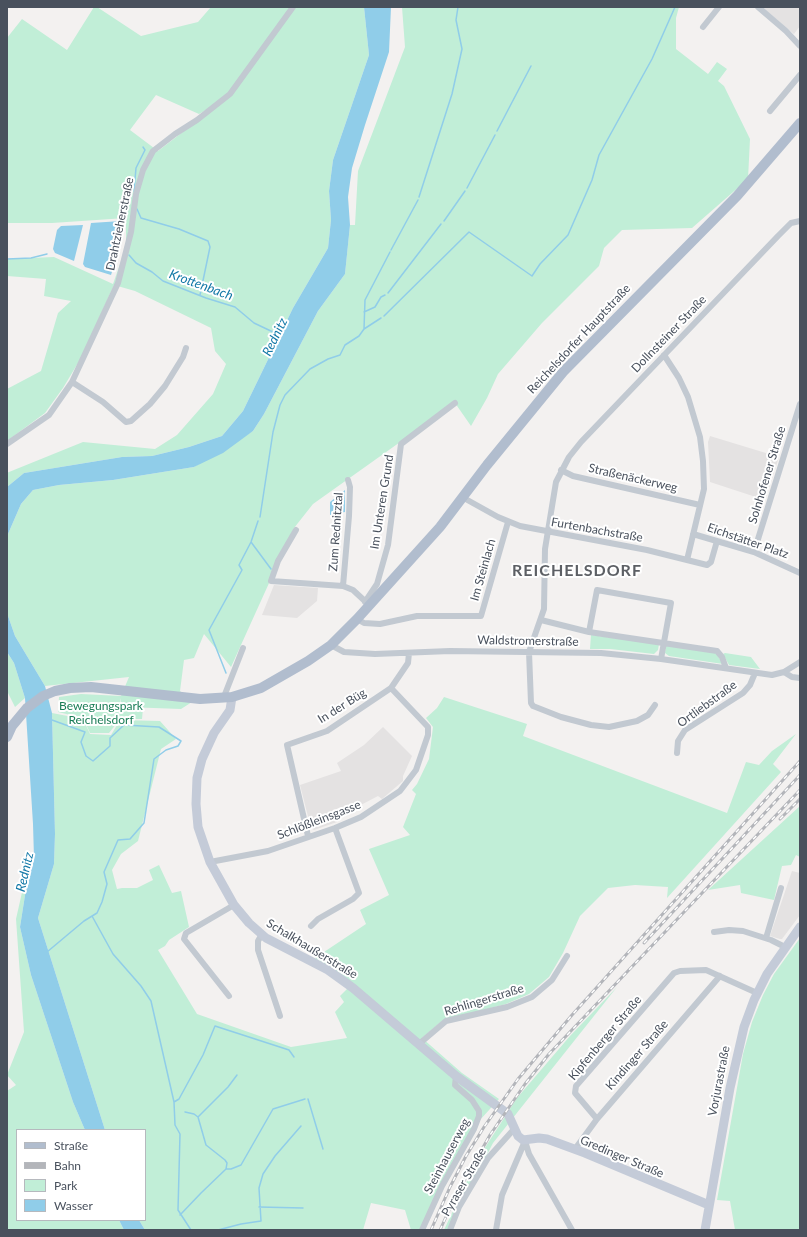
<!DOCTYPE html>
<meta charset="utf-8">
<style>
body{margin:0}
#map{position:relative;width:807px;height:1237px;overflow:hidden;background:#f3f1f0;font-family:Lato,sans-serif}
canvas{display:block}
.frame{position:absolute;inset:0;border:8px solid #49515d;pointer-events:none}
.legend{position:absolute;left:16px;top:1129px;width:130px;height:92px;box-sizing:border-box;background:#fff;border:1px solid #b6b9be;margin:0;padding:5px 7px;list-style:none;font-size:12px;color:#49515d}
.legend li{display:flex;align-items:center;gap:8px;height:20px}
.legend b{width:20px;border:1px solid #b6b9be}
</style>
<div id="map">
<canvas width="807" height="1237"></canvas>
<div class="frame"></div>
<ul class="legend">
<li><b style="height:5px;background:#b1bdce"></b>Straße</li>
<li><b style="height:5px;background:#b3b5ba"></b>Bahn</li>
<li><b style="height:11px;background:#c1eed7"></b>Park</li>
<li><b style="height:11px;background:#90cde9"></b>Wasser</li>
</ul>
</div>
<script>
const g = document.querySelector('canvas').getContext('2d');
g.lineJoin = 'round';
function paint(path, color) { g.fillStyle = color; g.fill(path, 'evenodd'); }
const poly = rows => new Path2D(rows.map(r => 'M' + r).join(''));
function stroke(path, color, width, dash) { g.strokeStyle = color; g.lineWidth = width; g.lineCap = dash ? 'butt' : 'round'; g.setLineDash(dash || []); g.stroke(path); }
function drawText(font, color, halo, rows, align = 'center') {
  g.font = font + ' Lato,sans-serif'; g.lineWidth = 4; g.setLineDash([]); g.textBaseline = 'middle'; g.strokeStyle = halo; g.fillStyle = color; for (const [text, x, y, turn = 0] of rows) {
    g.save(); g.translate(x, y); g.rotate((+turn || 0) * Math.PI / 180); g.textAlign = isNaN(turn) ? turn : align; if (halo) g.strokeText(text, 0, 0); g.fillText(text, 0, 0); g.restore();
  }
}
paint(poly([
 [762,7,800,7,800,26,794,34],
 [710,436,779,457,765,500,710,482,708,442],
 [274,585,318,588,317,601,297,618,262,615],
 [383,727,412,756,403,776,403,781,382,799,378,796,336,818,337,822,314,830,311,828,300,785,341,771,337,763,364,745],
 [792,871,800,873,800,915,782,939,780,939,770,936]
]), '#e4e2e2');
paint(poly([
 [94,7,97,7,141,36,198,22,211,7,364,7,369,55,333,160,329,191,331,220,328,248,293,308,243,411,222,436,189,447,152,456,122,457,24,473,7,487,7,473,9,472,83,442,155,449,177,435,213,394,226,364,215,351,211,328,135,291,114,285,81,358,63,388,45,413,7,441,7,389,41,371,58,313,71,301,44,296,46,279,7,276,7,259,54,257,113,284,126,247,126,218,52,223,7,223,7,38,22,19,67,50],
 [156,95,199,114,227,98,158,151,130,130],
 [402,7,679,7,676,18,676,49,708,74,717,62,727,69,718,81,724,86,750,139,748,179,692,228,622,230,604,248,599,266,542,323,498,374,487,398,471,426,455,403,313,504,294,528,231,667,204,634,194,658,184,660,180,691,192,702,181,709,126,707,121,703,121,698,120,703,126,708,143,708,142,719,120,719,109,733,90,733,83,718,58,712,59,697,81,694,121,696,129,677,45,686,15,636,7,613,8,534,21,504,33,490,59,485,113,480,194,467,253,431,264,414,318,311,345,274,350,225,355,225,358,171,405,47],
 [591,635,659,644,658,650,654,654,610,649,590,649],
 [666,645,716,653,723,664,669,656,665,653],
 [7,652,14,663,25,698,15,707,7,691],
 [725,653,751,657,760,669,729,665,723,654],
 [444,697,527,724,523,736,727,813,746,762,759,765,772,751,796,734,773,764,781,772,667,898,668,887,635,885,608,888,580,916,563,953,549,977,529,994,506,1004,442,1021,422,1038,462,1073,499,1099,480,1120,452,1170,423,1230,411,1230,405,1210,371,1203,363,1230,145,1230,139,1220,145,1220,145,1130,105,1130,38,918,54,864,55,834,52,713,83,719,90,734,111,735,120,720,160,721,176,739,161,749,138,841,121,854,112,870,117,889,122,888,137,888,153,880,149,870,159,865,172,893,181,891,189,927,169,940,165,946,158,950,197,1014,291,1047,347,1038,335,1012,344,1002,340,996,348,988,336,972,315,958,366,924,360,910,389,895,369,849,410,835,403,827,416,794,412,790,417,784,429,759,433,727,426,718,437,708],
 [800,806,800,857,796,855,791,865,782,866,774,900,741,893,740,885,708,890],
 [30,857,34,858,26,889,20,927,31,975,73,1102,85,1130,17,1130,17,1220,119,1220,124,1230,7,1230,7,1091,16,1085,7,1075,24,1032,16,919],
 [800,938,800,1230,735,1230,730,1201,717,1200,743,1054,752,1022,763,995,774,974],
 [617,987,493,1143,448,1230,444,1230,477,1160,517,1098,570,1036]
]), '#c1eed7');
paint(poly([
 [364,7,391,7,389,52,365,125,352,168,348,197,350,225,345,274,318,311,264,414,253,431,223,453,194,467,113,480,59,485,33,490,21,504,8,534,7,578,7,487,24,473,122,457,152,456,189,447,222,436,243,411,293,308,328,248,331,220,329,191,333,160,369,55],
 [121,221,119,250,111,275,85,267,83,264,91,223],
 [83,225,74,261,55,253,53,249,57,230,61,226],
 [345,490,345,512,330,515,330,502],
 [7,613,15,636,45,686,52,713,55,834,54,864,38,918,105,1130,85,1130,73,1102,31,975,20,927,26,889,34,858,33,824,25,698,14,663,7,652],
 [119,1220,139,1220,145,1230,124,1230]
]), '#90cde9');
stroke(poly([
 [497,131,531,66],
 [467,188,495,135],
 [134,191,136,168,145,150,143,147],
 [419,197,452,94,462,49,456,20,458,7],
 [137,209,141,218,179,229,208,241,210,247,200,295],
 [444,221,465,191],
 [391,250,418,200],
 [129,255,136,263,152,272,163,281,206,298,235,307,254,323,273,332,282,333],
 [7,259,31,258,47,254],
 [388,293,441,224],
 [364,312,375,307,381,297,385,295],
 [384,316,469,232,532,276,540,264,568,235,592,180,599,155,652,59,675,7],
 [364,329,365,300,390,252],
 [260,517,273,432,280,405,285,395,310,369,328,359,340,355,345,345,359,336,364,329,381,318],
 [251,542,271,569],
 [226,673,209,630,242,570,239,565,251,542,258,521],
 [92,916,113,954,141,986,151,1001,174,1102,175,1125,180,1134,178,1210,191,1230],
 [47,952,84,921,97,913,102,902,107,884,104,872,118,840,130,839,144,823,154,759,166,750,178,746,181,741,159,727,124,725,110,738,110,746,93,761,86,756,81,742,85,732,52,720],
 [308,1099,323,1149],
 [174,1102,179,1099,203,1055,215,1026,289,1050,294,1057],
 [185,1112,194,1114,198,1117,206,1145,225,1160,227,1163,226,1169],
 [198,1117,228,1087,237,1075],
 [259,1207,303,1208],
 [180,1215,201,1193,226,1169,231,1169,241,1165,273,1109,305,1099],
 [218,1230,241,1224,261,1221,259,1188,263,1174,275,1156,301,1126]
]), '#90cde9', 1.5);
stroke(poly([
 [758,7,786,31,800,46],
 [703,27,719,7],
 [770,111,800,75],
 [664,355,679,378,688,397,700,437,703,461,704,489,687,560],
 [72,382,103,402,126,422,131,421,150,404,165,386,183,357,186,348],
 [7,444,49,415,72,382,118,283,131,232,136,194,143,170,153,151,175,134,197,120,230,94,293,7],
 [561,470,573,476,700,505],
 [462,497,498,517,520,526,647,550,707,565,711,562,717,541],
 [296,530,278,561,271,581,343,586,353,590,367,603],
 [693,534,754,552,800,573],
 [754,552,800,404],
 [343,586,349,516,350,487,348,480],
 [365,602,377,584,388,545,401,444,455,403],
 [357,619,364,623,380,624,417,616,481,616,508,522],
 [541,620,589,632,717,651,722,657,726,668],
 [589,632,597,590,671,603,661,659],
 [331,645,344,652,375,654,450,651,601,653,661,659,772,675,784,672,800,662],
 [784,672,792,677,800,678],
 [225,698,225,694,243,648],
 [655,705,648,715,637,721,609,727,591,725,561,717,533,706,531,703,529,652,544,609,545,549,556,482,569,457,581,442,778,236,791,223,800,221],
 [677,753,678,741,685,730,743,693,750,685,755,673],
 [308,836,287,745,327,731,391,688,408,663,409,653],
 [210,862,268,851,335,828,361,817,400,791,416,770,428,735,428,727,391,688],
 [311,926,318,919,353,899,359,893,335,828],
 [714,932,729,930,743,931,771,940,785,947],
 [262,934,258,941,258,950,280,1016],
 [766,938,781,888],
 [229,996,184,939,186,933,234,905],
 [419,1044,446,1021,507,1007,532,997,552,980,567,956],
 [597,1119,575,1093,576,1086,674,973,680,971,706,970,757,993],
 [525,1141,529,1154,572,1230],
 [575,1149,597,1119,720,976],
 [422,1230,442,1186,474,1129,479,1116,479,1111,472,1100,455,1085,456,1076],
 [450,1230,459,1207,488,1158,515,1128],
 [496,1230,502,1195,525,1141]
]), '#c2c9d1', 6);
stroke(poly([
 [232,697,230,710,214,733,202,759,197,778,196,804,198,827,210,862,234,905,249,923,266,938,328,970,353,988,456,1076,508,1114,518,1136,523,1140,539,1138,547,1139,585,1153,709,1205],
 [705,1230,730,1088,744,1027,754,1000,767,974,800,927]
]), '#c4cbd8', 9);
stroke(poly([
 [7,737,12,726,27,708,43,696,55,691,70,688,91,687,200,699,232,697,261,688,308,661,331,645,357,619,440,527,487,465,563,372,737,196,800,123]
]), '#b1bdce', 10);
const rail = poly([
 [780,819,800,799],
 [644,943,800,775],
 [431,1230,450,1187,466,1156,484,1127,518,1079,572,1015,800,761],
 [440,1230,456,1195,490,1135,525,1084,549,1054,800,790]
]);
stroke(rail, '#b3b5ba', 3);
stroke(rail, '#fff', 1.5, [4.5]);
drawText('12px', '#49515d', '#fff', [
 ["Drahtzieherstraße",120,224,-78],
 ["Dollnsteiner Straße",669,334,-46],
 ["Reichelsdorfer Hauptstraße",579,339,-47],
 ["Solnhofener Straße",767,475,-73],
 ["Straßenäckerweg",633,478,13],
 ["Im Unteren Grund",382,502,-81],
 ["Furtenbachstraße",597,530,10],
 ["Zum Rednitztal",336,532,-86],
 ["Eichstätter Platz",748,541,19],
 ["Im Steinlach",483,570,-74],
 ["Waldstromerstraße",528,641,1],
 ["Ortliebstraße",707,704,-36],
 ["In der Büg",342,706,-32],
 ["Schlößleinsgasse",319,820,-21],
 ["Schalkhaußerstraße",312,949,31],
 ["Rehlingerstraße",484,1000,-17],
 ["Kipfenberger Straße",605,1038,-50],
 ["Kindinger Straße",637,1055,-49],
 ["Vorjurastraße",719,1081,-79],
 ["Steinhauserweg",447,1156,-62],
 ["Gredinger Straße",622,1157,23],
 ["Pyraser Straße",464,1182,-60]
]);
drawText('12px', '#1b7d57', '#fff', [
 ["Bewegungspark",101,706],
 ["Reichelsdorf",101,720]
]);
drawText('italic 13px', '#1278a7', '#fff', [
 ["Krottenbach",201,285,20],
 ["Rednitz",275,337,-64],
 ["Rednitz",25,872,-77]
]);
g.letterSpacing = '1px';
drawText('bold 16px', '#5d6065', '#fff', [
 ["REICHELSDORF",577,571]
]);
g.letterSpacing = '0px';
</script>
